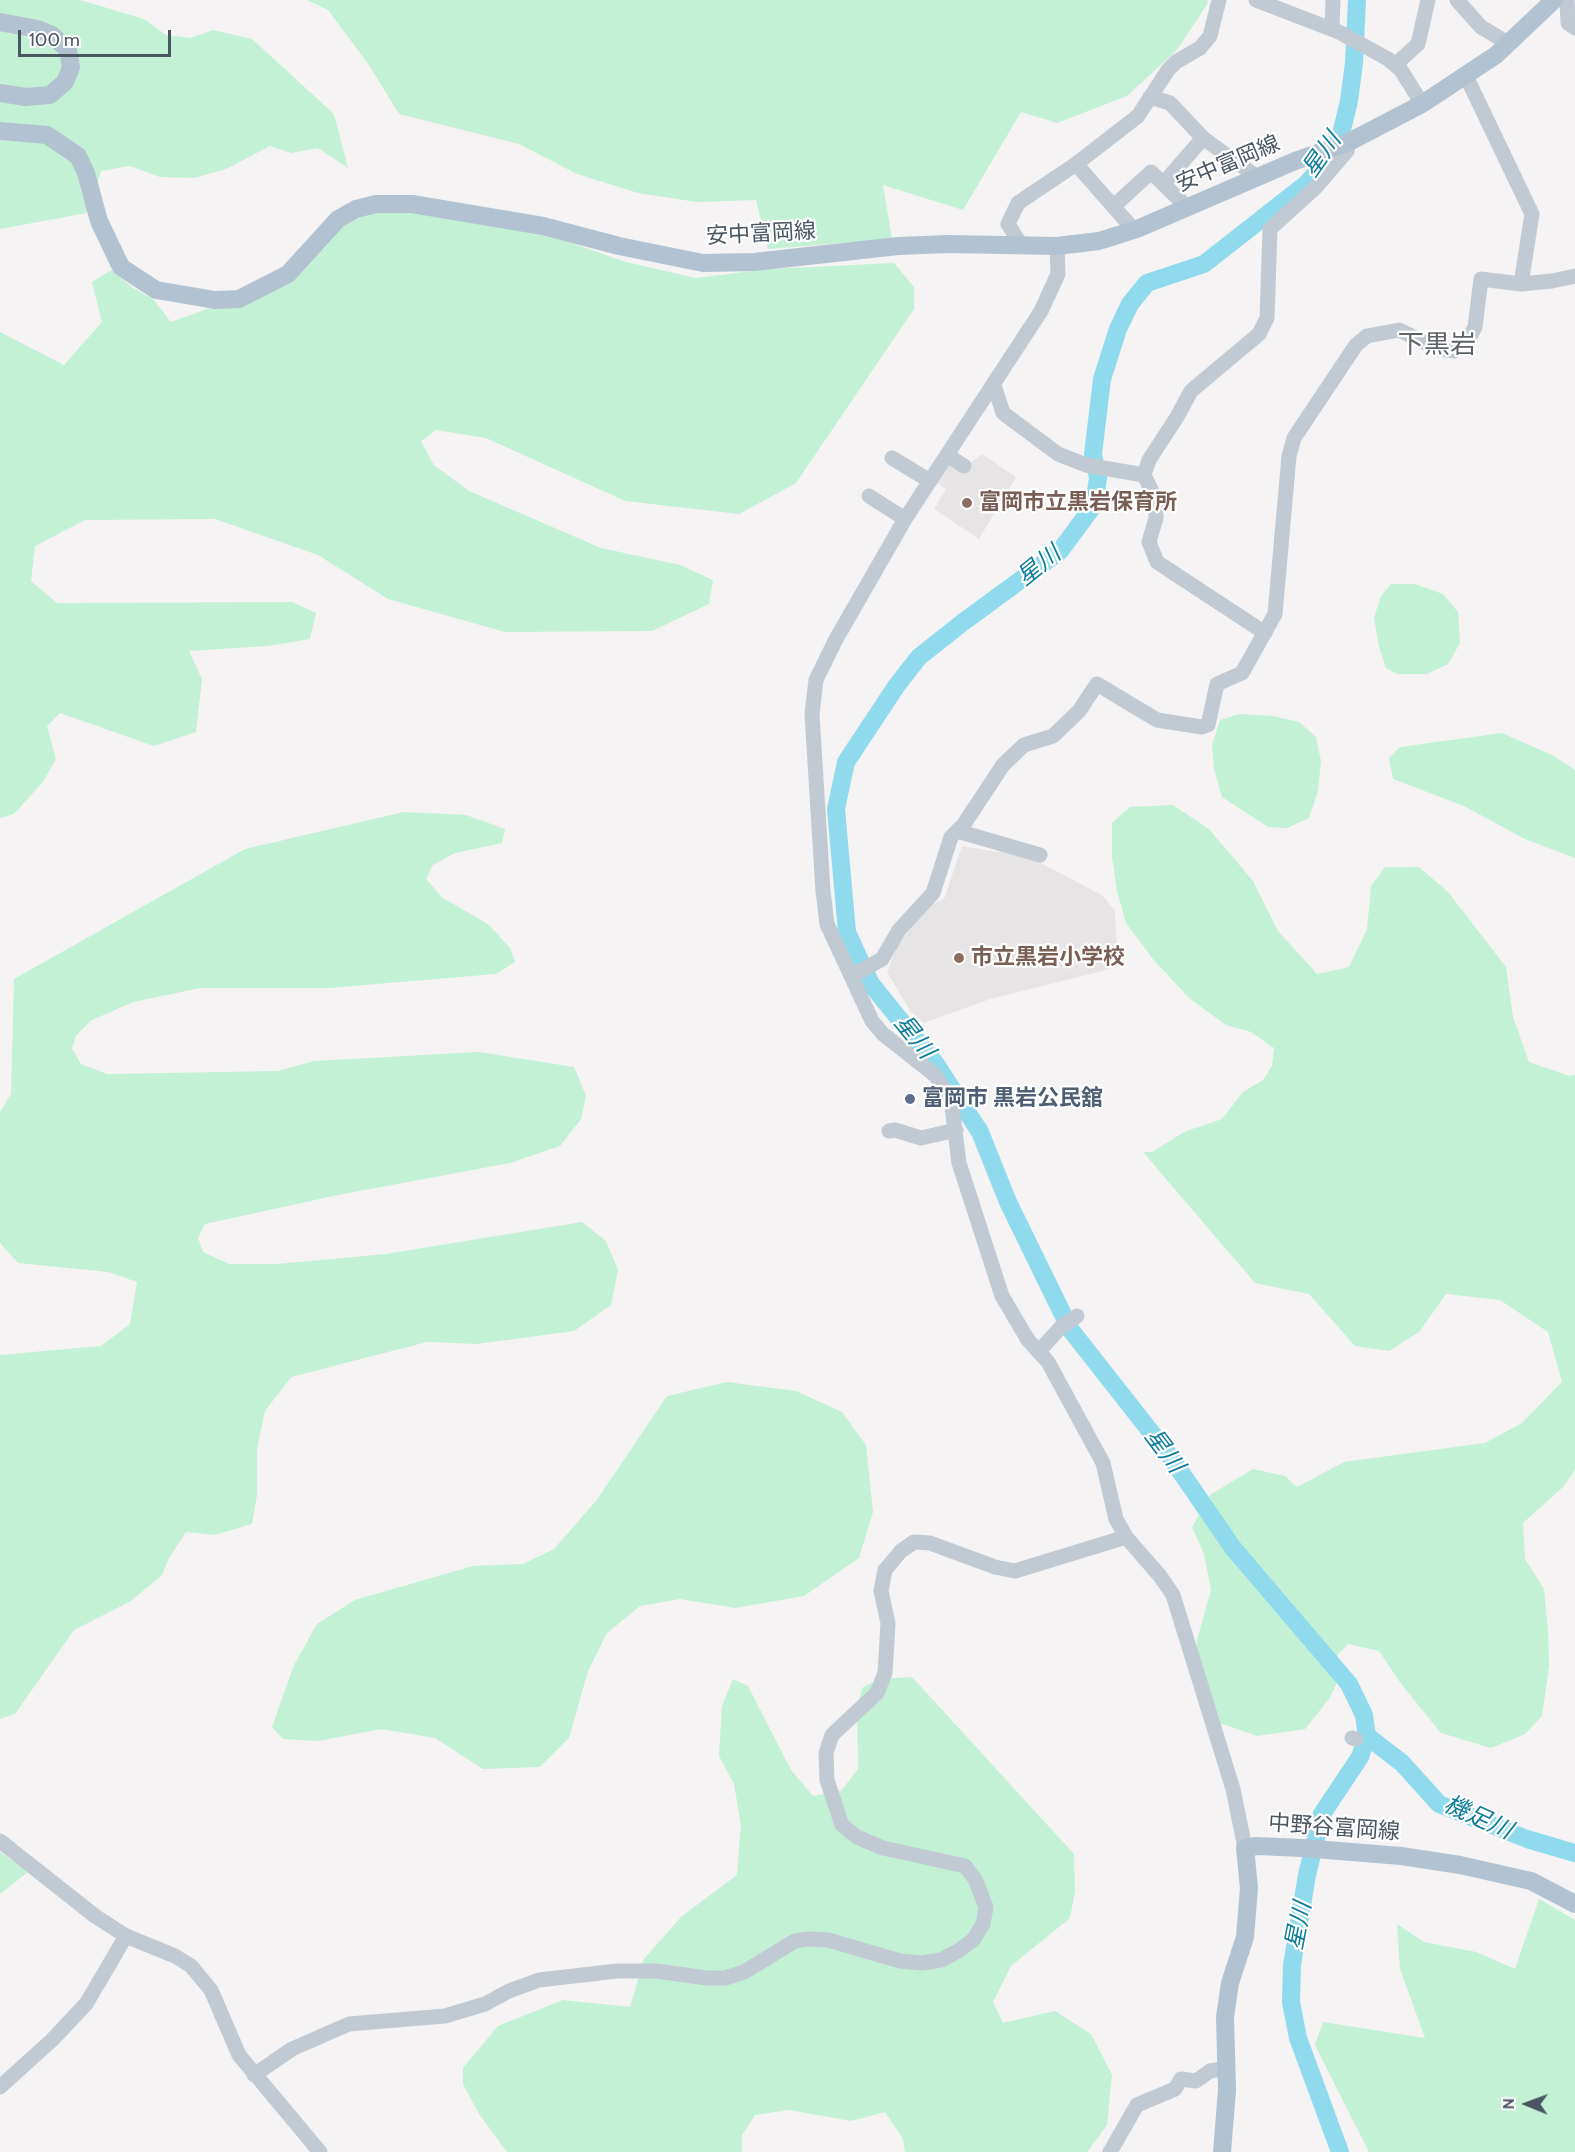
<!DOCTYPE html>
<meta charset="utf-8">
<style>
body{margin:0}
#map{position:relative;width:1575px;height:2152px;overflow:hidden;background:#f5f3f3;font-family:Cabin,sans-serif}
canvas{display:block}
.north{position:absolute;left:1497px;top:2074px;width:60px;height:60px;-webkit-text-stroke:4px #fff;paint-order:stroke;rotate:271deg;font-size:16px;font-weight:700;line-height:24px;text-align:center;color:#4a5661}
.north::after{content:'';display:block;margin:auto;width:21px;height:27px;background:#4a5661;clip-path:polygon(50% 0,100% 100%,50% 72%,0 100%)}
.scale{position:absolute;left:18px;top:30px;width:153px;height:27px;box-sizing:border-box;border:3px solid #4a5661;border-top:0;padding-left:8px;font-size:18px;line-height:21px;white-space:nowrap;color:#4a5661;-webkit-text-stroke:4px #fff;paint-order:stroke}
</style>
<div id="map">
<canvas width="1575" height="2152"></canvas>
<div class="north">N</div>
<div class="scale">100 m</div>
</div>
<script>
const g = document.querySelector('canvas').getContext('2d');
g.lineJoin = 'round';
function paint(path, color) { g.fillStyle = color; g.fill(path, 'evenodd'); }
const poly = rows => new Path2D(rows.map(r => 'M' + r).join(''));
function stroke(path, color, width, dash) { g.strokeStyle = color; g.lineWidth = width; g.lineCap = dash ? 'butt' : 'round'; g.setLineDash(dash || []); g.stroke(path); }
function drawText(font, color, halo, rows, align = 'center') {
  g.font = font + ' Cabin,"Noto Sans JP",sans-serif'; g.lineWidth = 4.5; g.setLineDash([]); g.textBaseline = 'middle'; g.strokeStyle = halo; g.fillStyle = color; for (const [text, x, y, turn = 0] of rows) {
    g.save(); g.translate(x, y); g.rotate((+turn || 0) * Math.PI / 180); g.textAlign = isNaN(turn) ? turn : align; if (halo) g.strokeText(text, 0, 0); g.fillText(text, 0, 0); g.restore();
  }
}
paint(poly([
 [982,454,1016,477,979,539,934,509,946,489,936,482,949,461,962,469],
 [962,846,1030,857,1103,896,1115,911,1118,967,990,999,924,1023,911,1012,887,972,897,947,927,906,944,899]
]), '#e6e4e5');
paint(poly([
 [0,0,80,0,144,19,166,35,191,38,213,30,252,39,334,114,348,168,318,148,291,153,270,146,226,169,194,178,160,177,130,166,101,171,87,213,0,229],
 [307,0,1207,0,1208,3,1177,50,1127,96,1057,123,1021,112,963,210,883,185,892,239,768,249,756,200,697,202,638,193,577,174,519,144,399,114,369,65,328,10],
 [377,210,410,210,540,232,626,262,696,278,768,269,894,263,914,287,914,309,796,483,739,514,625,501,486,438,436,430,421,441,434,465,469,491,601,548,680,565,713,580,709,604,652,631,505,632,388,599,318,555,215,519,85,520,35,546,31,581,57,603,292,602,316,613,310,639,268,646,189,651,202,679,196,732,154,746,60,713,47,726,56,759,42,783,14,814,0,818,0,332,64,365,102,322,92,282,111,270,133,288,153,299,171,322,215,306,239,304,340,224],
 [1391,584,1415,584,1443,594,1458,612,1460,643,1448,664,1427,674,1397,674,1386,668,1379,647,1374,618,1381,596],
 [1240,714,1273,716,1299,722,1316,737,1321,761,1318,791,1309,818,1287,828,1268,827,1222,797,1214,769,1212,745,1220,720],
 [1502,733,1552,755,1575,770,1575,858,1525,839,1464,806,1393,779,1389,758,1400,747],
 [1173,805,1209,829,1253,881,1278,931,1317,974,1349,967,1367,929,1371,886,1385,867,1419,867,1448,892,1506,967,1513,1017,1529,1062,1570,1076,1575,1075,1575,1470,1564,1486,1523,1523,1525,1559,1544,1589,1548,1630,1549,1666,1542,1716,1525,1734,1491,1748,1441,1733,1402,1685,1379,1651,1348,1644,1338,1654,1336,1685,1329,1699,1305,1729,1257,1736,1211,1720,1195,1688,1197,1640,1211,1590,1204,1554,1192,1527,1210,1495,1253,1469,1285,1476,1297,1487,1344,1462,1485,1443,1522,1423,1562,1382,1548,1332,1500,1300,1446,1294,1419,1332,1389,1351,1355,1346,1309,1294,1255,1283,1143,1152,1152,1152,1186,1131,1222,1119,1243,1092,1263,1080,1272,1066,1274,1048,1251,1032,1226,1025,1189,998,1153,959,1126,923,1117,891,1112,857,1112,823,1130,807],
 [404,812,466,815,505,829,502,843,455,853,433,865,426,879,443,898,488,924,510,948,515,962,496,974,329,988,200,988,133,1002,90,1021,76,1036,72,1048,81,1064,107,1074,278,1071,314,1061,479,1052,574,1067,586,1096,581,1119,560,1146,510,1163,338,1195,205,1224,198,1238,203,1252,229,1264,277,1264,386,1254,582,1222,606,1241,618,1270,611,1305,574,1331,477,1344,427,1342,291,1377,265,1411,257,1448,257,1495,252,1524,215,1535,186,1532,169,1558,162,1575,131,1601,74,1630,15,1714,0,1719,0,1355,101,1346,130,1324,137,1282,108,1272,18,1263,0,1243,0,1112,11,1094,14,979,245,849],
 [727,1382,796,1391,842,1412,866,1445,873,1512,859,1558,804,1596,735,1608,680,1599,640,1606,607,1633,588,1671,569,1738,540,1767,483,1769,435,1738,381,1729,318,1741,283,1739,272,1727,294,1665,317,1624,355,1600,473,1566,523,1564,554,1549,596,1501,667,1396],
 [912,1677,1074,1854,1075,1891,1070,1918,1011,1966,993,2002,1003,2023,1055,2011,1091,2034,1112,2075,1107,2125,1087,2152,905,2152,903,2139,885,2112,851,2121,789,2110,755,2115,742,2135,742,2152,507,2152,479,2114,463,2084,463,2068,498,2026,563,2000,630,2007,644,1959,682,1916,737,1875,741,1825,734,1784,719,1756,722,1706,733,1679,748,1686,791,1770,813,1796,841,1791,858,1769,857,1710,862,1688,879,1679],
 [0,1852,28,1872,0,1894],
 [1539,1899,1575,1920,1575,2152,1369,2152,1315,2045,1323,2022,1425,2038,1400,1969,1397,1924,1424,1942,1476,1952,1515,1969]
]), '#c3f1d5');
stroke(poly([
 [1367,1736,1402,1763,1439,1804,1527,1839,1575,1853],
 [1340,2152,1298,2038,1291,2002,1292,1965,1307,1875,1322,1814,1360,1757,1367,1736,1364,1715,1349,1684,1233,1548,1169,1455,1070,1329,1008,1202,980,1132,935,1063,871,984,862,965,847,932,836,809,846,762,897,685,919,657,962,623,1060,551,1094,505,1098,478,1093,454,1102,379,1118,329,1130,304,1147,283,1204,264,1306,184,1315,174,1341,134,1349,101,1354,63,1357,0]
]), '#90daee', 18);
stroke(poly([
 [1256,0,1339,32,1388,59,1401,70,1422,104],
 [1457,0,1481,27,1508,43],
 [1567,0,1568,23,1575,28],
 [1332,28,1333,0],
 [1395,65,1418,44,1428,0],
 [1466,76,1532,214,1521,284],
 [1150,97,1170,103,1203,138,1257,177],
 [1076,164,1134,230],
 [1163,184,1203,138],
 [1114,206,1151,172,1187,207],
 [1021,245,1008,224,1018,203,1076,164,1138,116,1168,70,1176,62,1200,48,1210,36,1219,0],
 [1057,246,1058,274,1041,311,905,519,835,641,816,680,812,714,823,891,827,924,872,1021,883,1034,935,1075,951,1099,959,1163,1002,1296,1028,1340,1048,1362,1103,1463,1116,1519,1126,1537,1160,1576,1173,1595,1233,1789,1245,1848],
 [994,385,1003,413,1058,454,1086,465,1144,475],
 [947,455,964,466],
 [892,458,930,481],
 [869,496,905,519],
 [1265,633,1157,562,1149,542,1156,518,1156,500,1144,475,1149,460,1177,417,1191,391,1259,334,1267,318,1270,229,1315,188,1347,151,1349,142],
 [957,831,1040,855],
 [852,976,882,959,899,930,933,893,951,837,964,824,1003,765,1024,745,1053,736,1079,711,1097,684,1157,720,1202,727,1208,725,1217,684,1242,673,1275,614,1289,456,1294,438,1356,345,1367,336,1399,330,1438,349,1455,351,1466,344,1475,327,1481,279,1521,284,1552,281,1575,276],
 [889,1131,895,1130,921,1138,956,1130],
 [1039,1351,1061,1327,1077,1316],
 [1352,1738,1356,1739],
 [0,1841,95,1916,126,1936,175,1956,191,1966,211,1990,239,2055,320,2152],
 [254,2075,292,2049,349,2024,445,2016,485,2004,509,1991,539,1980,617,1971,656,1971,707,1978,725,1978,744,1972,795,1941,808,1939,828,1940,900,1961,922,1963,941,1960,958,1951,973,1940,983,1924,986,1907,975,1879,965,1866,883,1848,857,1837,842,1825,827,1780,826,1753,832,1735,877,1693,885,1673,888,1623,881,1591,885,1570,901,1551,914,1542,930,1543,995,1567,1015,1571,1126,1537],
 [0,2087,52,2040,86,2004,126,1936],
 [1110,2152,1137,2105,1175,2089,1181,2079,1196,2081,1210,2071,1227,2068]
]), '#c1cad2', 15);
stroke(poly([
 [0,22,38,29,52,35,68,50,71,67,65,82,50,95,25,97,0,93],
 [0,131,47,135,78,156,86,173,99,221,121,267,156,290,215,300,239,299,288,274,338,219,356,209,376,204,412,204,543,226,619,246,703,263,754,262,898,246,948,244,1057,246,1099,241,1137,229,1295,161,1349,142,1422,104,1496,55,1554,0],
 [1222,2152,1227,2090,1225,2017,1230,1983,1245,1937,1249,1888,1245,1848,1257,1846,1302,1848,1401,1856,1460,1865,1531,1881,1575,1904]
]), '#b3c2d1', 18);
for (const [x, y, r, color] of [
 [967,503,6,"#8d6e63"],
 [959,958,6,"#8d6e63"],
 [910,1099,6,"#5c6f8a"]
]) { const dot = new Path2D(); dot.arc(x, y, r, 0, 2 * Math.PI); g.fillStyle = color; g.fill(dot); stroke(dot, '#fff', 2); }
drawText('22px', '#4a5661', '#fff', [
 ["安中富岡線",1228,164,-23],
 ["安中富岡線",761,234,-3],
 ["中野谷富岡線",1334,1828,4]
]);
drawText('bold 22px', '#785e54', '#fff', [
 ["富岡市立黒岩保育所",979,503],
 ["市立黒岩小学校",971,958]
], 'left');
drawText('bold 22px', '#4e5e75', '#fff', [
 ["富岡市 黒岩公民舘",922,1099]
], 'left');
drawText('italic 24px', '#0c7c9b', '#fff', [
 ["星川",1322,155,-55],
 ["星川",1039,566,-39],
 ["星川",914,1037,51],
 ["星川",1164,1451,53],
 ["機足川",1478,1818,24],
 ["星川",1299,1926,-79]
]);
drawText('26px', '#5f6368', '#fff', [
 ["下黒岩",1437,345]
]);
</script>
